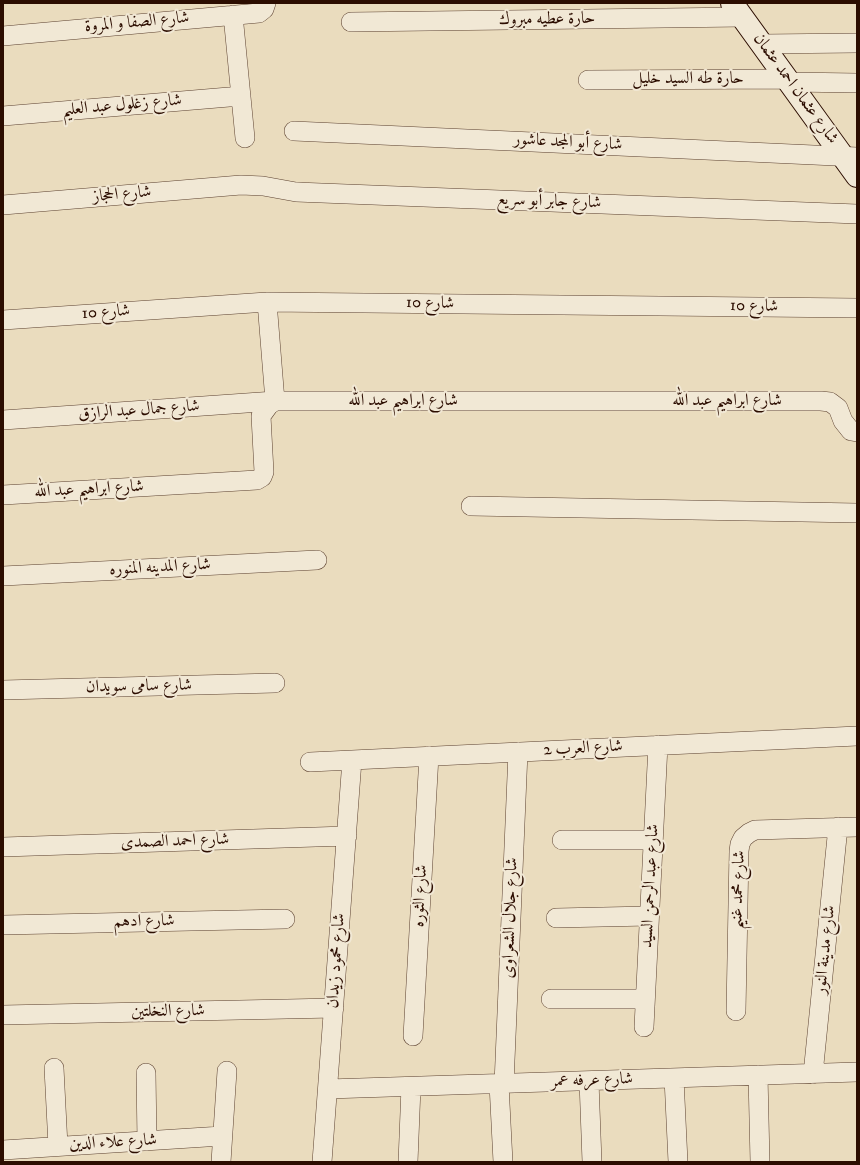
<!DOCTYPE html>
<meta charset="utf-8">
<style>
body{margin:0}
#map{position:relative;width:860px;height:1165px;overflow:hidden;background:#eadcbe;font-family:"IM FELL DW Pica",serif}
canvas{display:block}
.frame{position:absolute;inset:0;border:4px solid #2c0d00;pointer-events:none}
</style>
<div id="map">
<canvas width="860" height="1165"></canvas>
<div class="frame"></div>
</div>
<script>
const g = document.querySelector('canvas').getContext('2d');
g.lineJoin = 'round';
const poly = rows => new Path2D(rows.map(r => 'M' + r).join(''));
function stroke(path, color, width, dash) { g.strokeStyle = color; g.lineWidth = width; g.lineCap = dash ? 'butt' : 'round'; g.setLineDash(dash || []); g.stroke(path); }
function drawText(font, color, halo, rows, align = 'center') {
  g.font = font + ' "IM FELL DW Pica",Amiri,serif'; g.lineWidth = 4; g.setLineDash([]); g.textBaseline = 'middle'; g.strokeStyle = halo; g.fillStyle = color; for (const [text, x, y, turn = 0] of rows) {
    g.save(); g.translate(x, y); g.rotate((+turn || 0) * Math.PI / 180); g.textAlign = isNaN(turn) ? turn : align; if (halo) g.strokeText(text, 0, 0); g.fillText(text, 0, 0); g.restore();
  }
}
const street = poly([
 [233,15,245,138],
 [351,22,743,17],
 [3,36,259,13,264,9,266,3],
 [762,44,857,43],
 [588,80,787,79],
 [790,82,857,83],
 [3,116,241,96],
 [294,131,857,157],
 [3,205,241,185,263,186,296,192,857,214],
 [267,302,275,401],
 [3,320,267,302,857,308],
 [3,420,275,401,821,401,830,402,838,408,843,421,851,431,857,432],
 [3,495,257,480,262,477,264,472,261,416,269,405,275,401],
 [471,506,857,513],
 [3,576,317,560],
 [3,690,275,683],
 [310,762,857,736],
 [562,840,653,840],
 [3,847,347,836],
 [556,918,649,916],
 [3,925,285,919],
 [551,999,645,999],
 [736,1011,739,851,740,844,743,838,749,833,755,830,857,827],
 [3,1015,334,1008],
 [644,1027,658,745],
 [413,1036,429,756],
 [54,1068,58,1146],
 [146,1073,147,1141],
 [813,1074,838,827],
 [758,1075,760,1162],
 [674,1078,678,1162],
 [589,1081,592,1162],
 [499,1084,503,1162],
 [504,1084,518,752],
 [328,1089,857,1072],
 [3,1150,222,1136],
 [221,1162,227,1071],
 [322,1162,352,760],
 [408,1162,411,1087]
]);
const secondary = poly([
 [732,3,857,176]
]);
stroke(street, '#5c4130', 20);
stroke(secondary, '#2c0d00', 24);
stroke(street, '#f1e8d5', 19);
stroke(secondary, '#f1e8d5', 22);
drawText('17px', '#2c0d00', '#f1e8d5', [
 ["حارة عطيه مبروك",547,20,-1],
 ["شارع الصفا و المروة",137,23,-5],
 ["حارة طه السيد خليل",688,79],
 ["شارع عثمان احمد عثمان",795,89,54],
 ["شارع زغلول عبد العليم",122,106,-5],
 ["شارع أبو المجد عاشور",568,143,3],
 ["شارع الحجاز",122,195,-5],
 ["شارع جابر أبو سريع",549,202,2],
 ["شارع 10",430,304,1],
 ["شارع 10",754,307,1],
 ["شارع 10",106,313,-4],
 ["شارع ابراهيم عبد الله",403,401],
 ["شارع ابراهيم عبد الله",727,401],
 ["شارع جمال عبد الرازق",139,411,-4],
 ["شارع ابراهيم عبد الله",89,490,-3],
 ["شارع المدينه المنوره",160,568,-3],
 ["شارع سامى سويدان",139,687,-1],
 ["شارع العرب 2",583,749,-3],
 ["شارع احمد الصمدى",175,842,-2],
 ["شارع عبد الرحمن السيد",651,886,-87],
 ["شارع محمد غنيم",739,890,-88],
 ["شارع الثوره",421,896,-87],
 ["شارع جلال الشعراوى",511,918,-88],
 ["شارع ادهم",144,922,-1],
 ["شارع مدينة النور",826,950,-84],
 ["شارع محمود زيدان",337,961,-86],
 ["شارع النخلتين",168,1012,-1],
 ["شارع عرفه عمر",592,1081,-2],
 ["شارع علاء الدين",113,1143,-3]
]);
</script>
